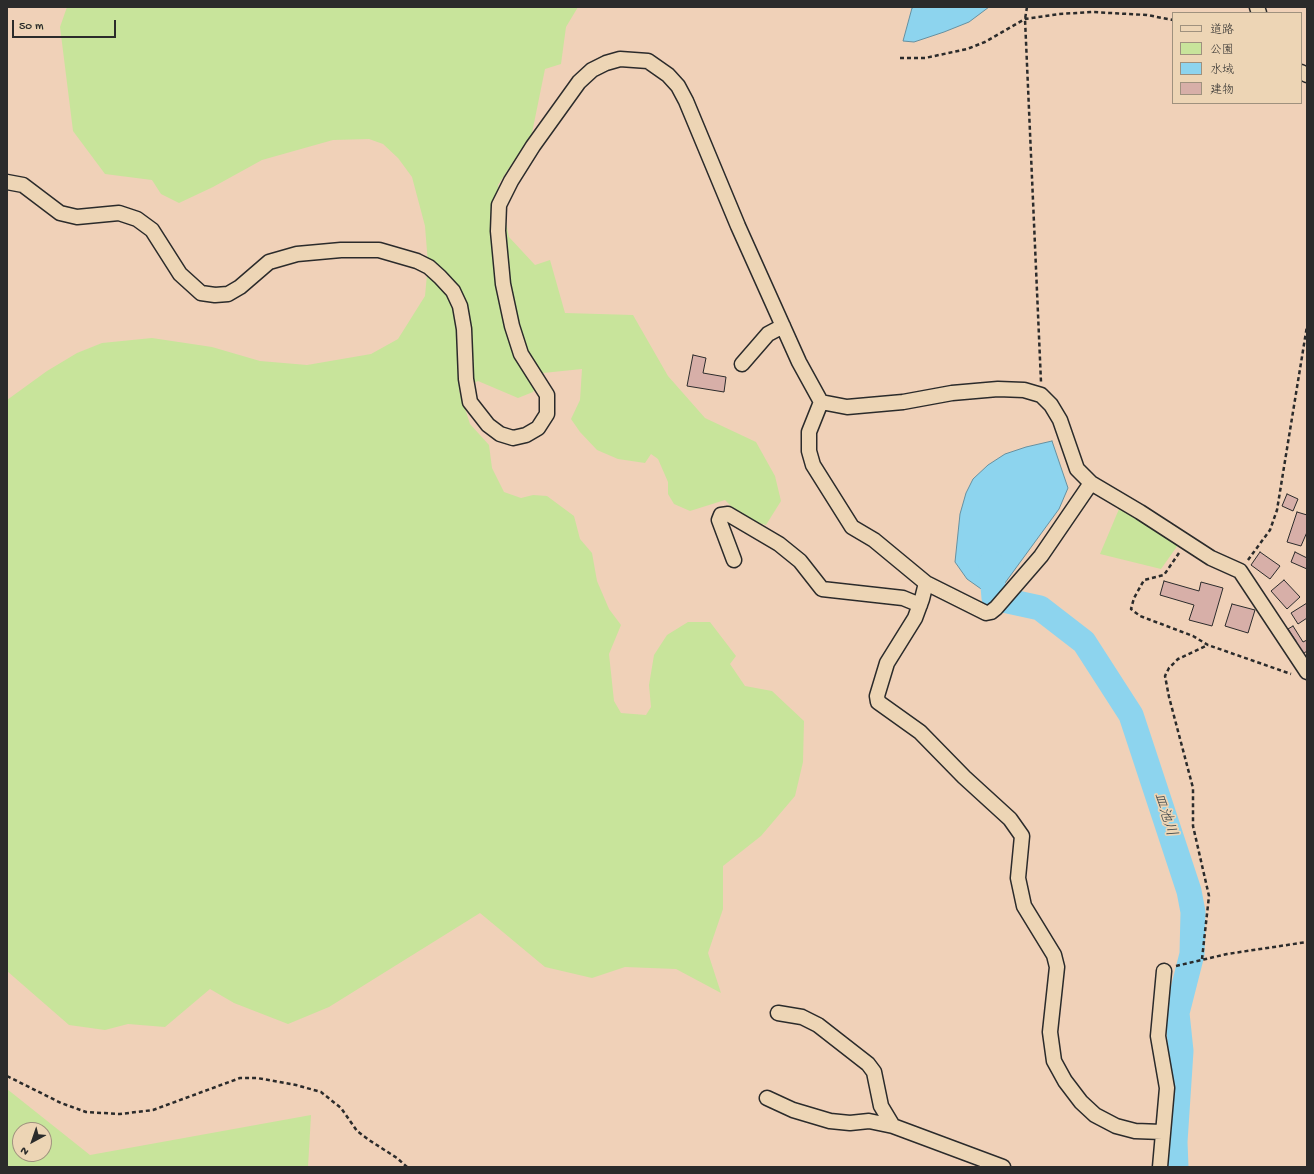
<!DOCTYPE html>
<meta charset="utf-8">
<style>
body{margin:0}
#map{position:relative;width:1314px;height:1174px;overflow:hidden;background:#f0d1b8;font-family:"Gochi Hand","Klee One",sans-serif}
canvas{display:block}
.frame{position:absolute;inset:0;border:8px solid #2b2b2b;pointer-events:none}
.legend{position:absolute;left:1172px;top:12px;width:130px;height:92px;box-sizing:border-box;background:#edd5b5;border:1px solid #9f917e;margin:0;padding:5px 7px;list-style:none;font-size:12px;color:#2b2b2b}
.legend li{display:flex;align-items:center;gap:8px;height:20px}
.legend b{width:20px;border:1px solid #9f917e}
.north{position:absolute;left:12px;top:1122px;width:40px;height:40px;box-sizing:border-box;background:#edd5b5;border:1px solid #9f917e;border-radius:50%;rotate:220deg;font-size:11px;font-weight:700;line-height:16px;text-align:center;color:#2b2b2b}
.north::after{content:'';display:block;margin:auto;width:14px;height:18px;background:#2b2b2b;clip-path:polygon(50% 0,100% 100%,50% 72%,0 100%)}
.scale{position:absolute;left:12px;top:20px;width:104px;height:18px;box-sizing:border-box;border:2px solid #2b2b2b;border-top:0;padding-left:5px;font-size:12px;line-height:14px;white-space:nowrap;color:#2b2b2b;-webkit-text-stroke:3px #edd5b5;paint-order:stroke}
</style>
<div id="map">
<canvas width="1314" height="1174"></canvas>
<div class="frame"></div>
<ul class="legend">
<li><b style="height:5px;background:#edd5b5"></b>道路</li>
<li><b style="height:11px;background:#c8e49b"></b>公園</li>
<li><b style="height:11px;background:#8dd4ee"></b>水域</li>
<li><b style="height:11px;background:#d7afa8"></b>建物</li>
</ul>
<div class="north">N</div>
<div class="scale">50 m</div>
</div>
<script>
const g = document.querySelector('canvas').getContext('2d');
g.lineJoin = 'round';
function paint(path, color) { g.fillStyle = color; g.fill(path, 'evenodd'); }
const poly = rows => new Path2D(rows.map(r => 'M' + r).join(''));
function stroke(path, color, width, dash) { g.strokeStyle = color; g.lineWidth = width; g.lineCap = dash ? 'butt' : 'round'; g.setLineDash(dash || []); g.stroke(path); }
function drawText(font, color, halo, rows, align = 'center') {
  g.font = font + ' "Gochi Hand","Klee One",sans-serif'; g.lineWidth = 3.5; g.setLineDash([]); g.textBaseline = 'middle'; g.strokeStyle = halo; g.fillStyle = color; for (const [text, x, y, turn = 0] of rows) {
    g.save(); g.translate(x, y); g.rotate((+turn || 0) * Math.PI / 180); g.textAlign = isNaN(turn) ? turn : align; if (halo) g.strokeText(text, 0, 0); g.fillText(text, 0, 0); g.restore();
  }
}
paint(poly([
 [67,7,578,7,566,27,561,64,545,69,532,133,498,185,509,237,535,265,550,260,565,313,633,315,668,376,705,418,756,442,775,476,781,501,766,525,752,521,739,514,725,500,690,511,674,504,668,494,668,482,658,459,651,454,645,463,618,459,597,450,580,432,571,419,580,400,582,369,543,373,533,392,518,398,478,381,459,390,470,424,489,445,492,468,504,492,521,498,533,495,547,496,574,516,580,539,592,553,597,581,609,609,621,625,609,654,614,701,621,713,646,715,651,707,649,685,654,655,667,635,688,622,710,622,736,656,730,664,745,686,772,691,804,721,803,762,795,796,761,836,723,866,723,909,708,953,721,993,676,969,625,967,592,978,545,967,480,913,329,1007,288,1024,234,1003,210,989,165,1027,128,1024,105,1030,69,1025,7,971,7,400,47,371,77,353,102,343,152,338,212,347,260,361,307,365,371,354,398,339,425,296,428,264,425,226,412,177,398,158,383,144,369,139,333,140,262,160,213,187,179,203,161,194,152,180,105,174,73,131,60,27],
 [1119,509,1137,518,1178,545,1161,569,1100,554],
 [7,1089,90,1155,311,1115,308,1167,7,1167],
 [20,1130,44,1130,44,1154,20,1154]
]), '#c8e49b');
const water = poly([
 [915,7,989,7,969,22,944,32,914,42,903,41,912,8,915,7],
 [1052,441,1068,488,1059,509,994,598,967,579,955,562,960,514,966,493,973,479,988,465,1005,454,1026,447,1052,441]
]);
paint(water, '#8dd4ee');
stroke(water, '#6690a0', 1);
stroke(poly([
 [991,563,994,598,1040,608,1084,642,1131,715,1189,891,1193,912,1192,954,1177,1013,1181,1051,1175,1142,1176,1167]
]), '#8dd4ee', 25);
const building = poly([
 [693,355,706,358,703,373,726,377,724,392,687,386,693,355],
 [1287,494,1298,499,1293,511,1282,506,1287,494],
 [1297,512,1307,515,1307,532,1301,546,1287,542,1297,512],
 [1260,552,1280,566,1270,579,1251,565,1260,552],
 [1295,552,1307,558,1307,569,1291,562,1295,552],
 [1284,580,1300,597,1287,609,1271,591,1284,580],
 [1164,581,1199,591,1201,582,1223,588,1212,626,1189,620,1194,605,1160,595,1164,581],
 [1307,603,1307,618,1298,624,1291,613,1307,603],
 [1232,604,1255,610,1248,633,1225,626,1232,604],
 [1293,626,1303,642,1307,640,1307,651,1300,656,1293,645,1296,641,1288,629,1293,626]
]);
paint(building, '#d7afa8');
stroke(building, '#2b2b2b', 1);
const minor = poly([
 [1257,7,1259,13],
 [1301,72,1307,75],
 [7,182,23,185,60,213,77,217,119,213,137,219,152,230,180,274,201,293,215,295,228,294,240,287,269,262,297,254,341,250,379,250,417,261,429,267,440,277,453,291,460,306,464,329,466,379,470,402,488,425,500,434,513,438,526,435,538,428,547,414,547,395,521,354,512,326,503,284,498,231,499,205,511,181,533,146,579,82,592,70,606,63,620,59,648,61,668,75,678,86,686,101,738,226,799,362,821,402,847,407,903,402,952,393,998,389,1024,390,1041,395,1051,405,1060,420,1077,469,1091,483,1140,512,1211,558,1240,571,1307,672],
 [742,364,768,334,783,326],
 [821,402,809,432,809,451,813,465,852,527,874,540,926,583,986,613,991,612,996,608,1041,556,1091,483],
 [734,560,719,520,721,515,728,514,779,544,800,561,822,589,903,598,920,605],
 [926,583,922,599,915,618,887,663,877,696,878,702,920,732,964,777,1010,819,1022,836,1018,878,1024,906,1054,955,1057,967,1050,1032,1054,1061,1065,1081,1081,1102,1095,1115,1116,1126,1135,1131,1162,1132],
 [778,1013,802,1017,818,1025,868,1064,874,1072,881,1106,893,1126],
 [767,1098,793,1110,830,1121,850,1123,869,1121,893,1126,1003,1167],
 [1160,1167,1167,1088,1158,1036,1164,971]
]);
stroke(minor, '#2b2b2b', 17);
stroke(poly([
 [1027,7,1025,19,1041,382],
 [900,58,925,58,967,49,985,42,1025,19,1059,14,1092,12,1147,15,1173,20],
 [1179,553,1164,575,1144,580,1134,598,1131,609,1140,616,1193,636,1208,645,1291,674],
 [1248,560,1270,530,1277,510,1307,326],
 [1202,959,1209,896,1193,826,1193,788,1169,697,1165,676,1169,668,1178,659,1208,645],
 [1176,966,1227,954,1307,942],
 [7,1076,61,1103,86,1112,120,1114,153,1110,240,1078,257,1078,296,1085,321,1092,341,1108,357,1131,369,1140,397,1158,407,1167]
]), '#2b2b2b', 2.5, [4, 3]);
stroke(minor, '#edd5b5', 14);
drawText('italic 15px', '#3a4448', '#edd5b5', [
 ["皿池川",1164,815,72]
]);
</script>
